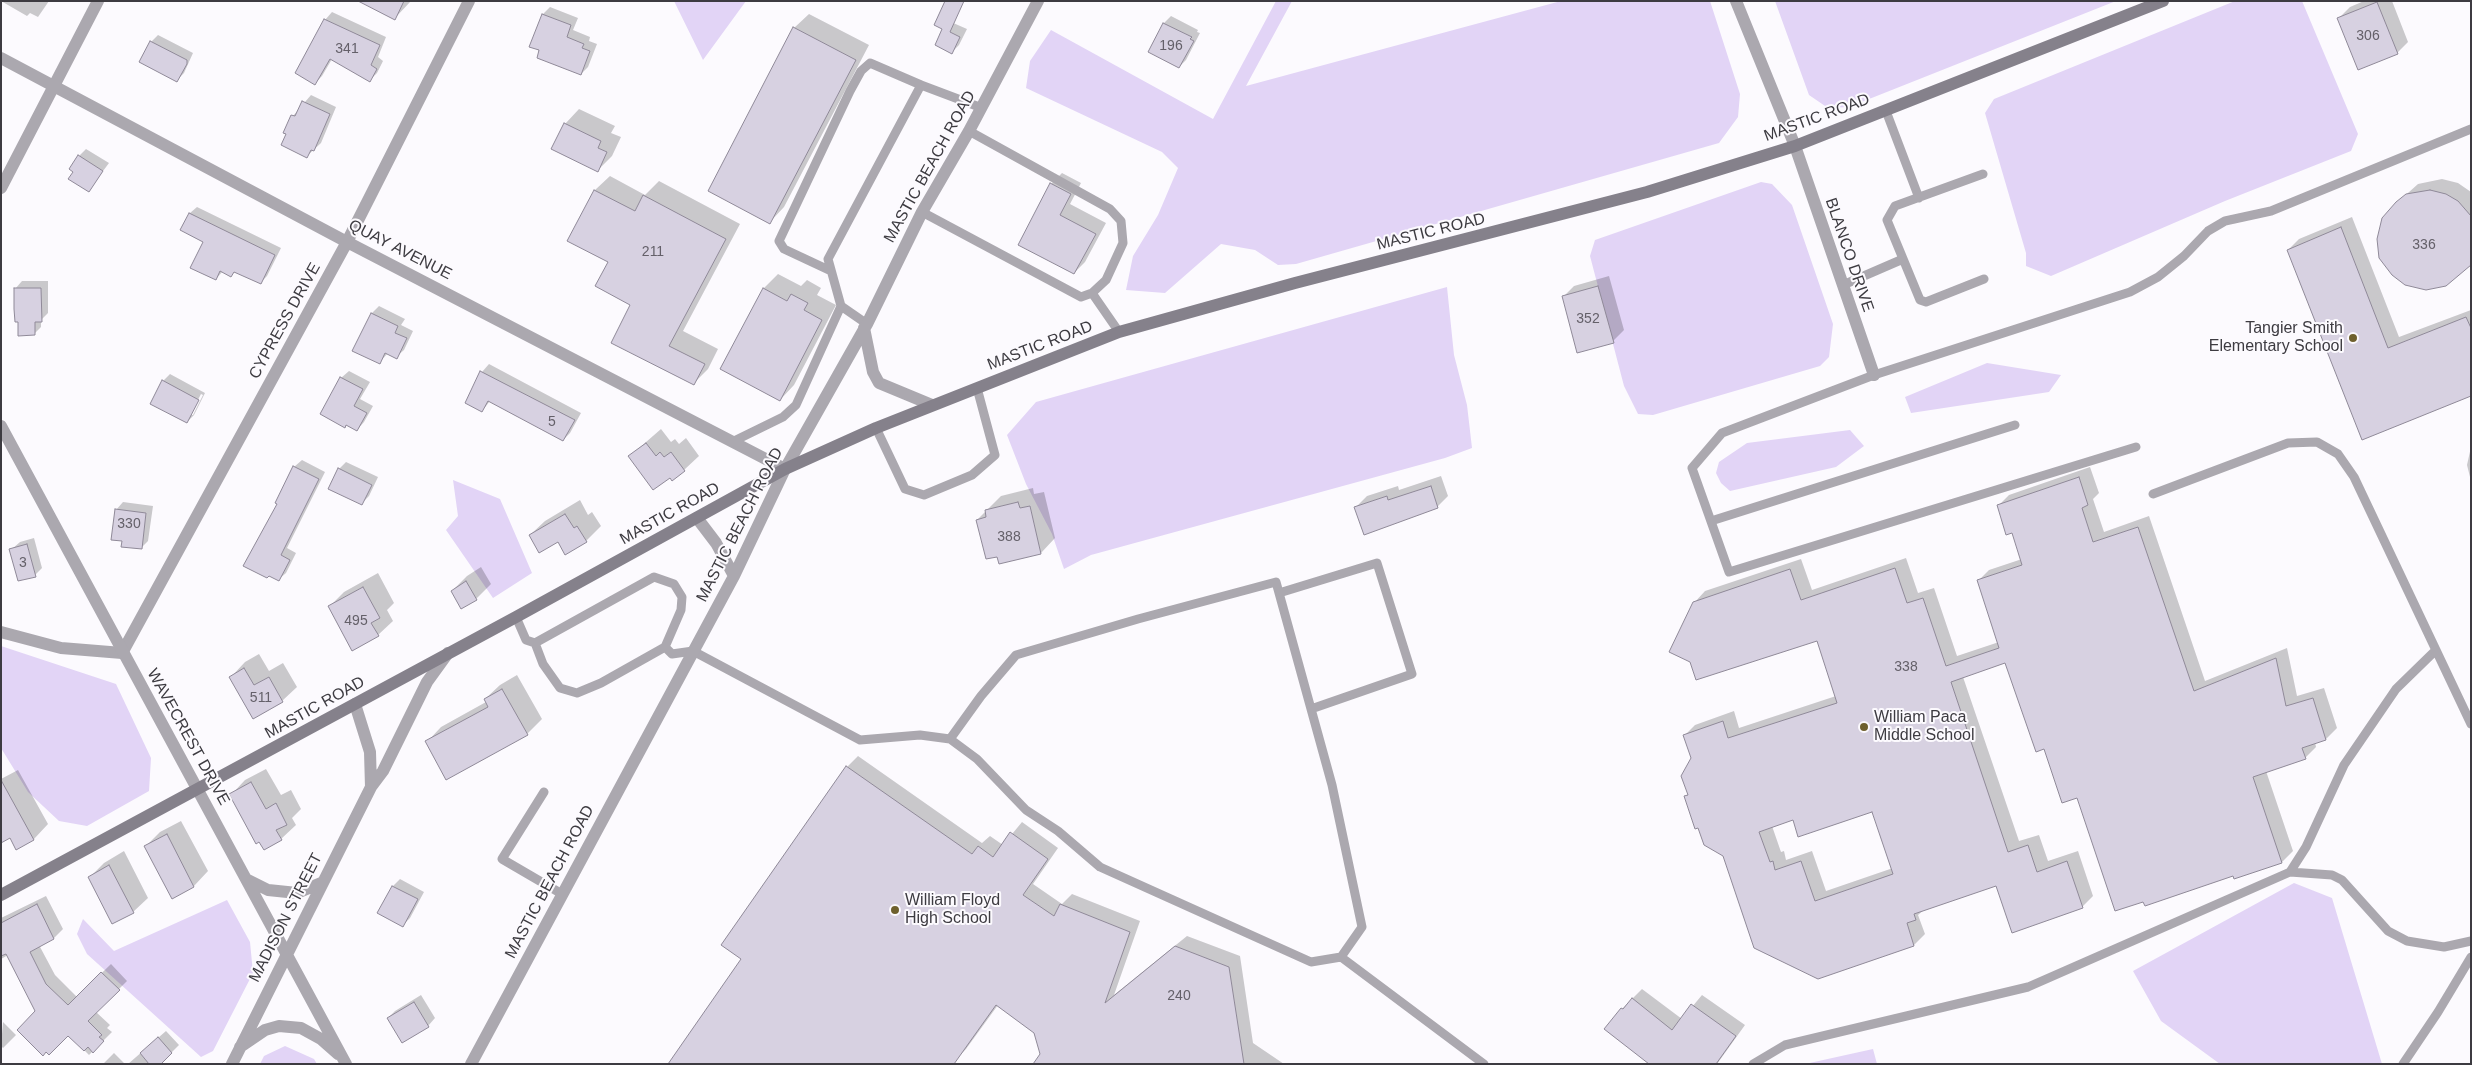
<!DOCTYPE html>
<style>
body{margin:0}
#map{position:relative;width:2472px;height:1065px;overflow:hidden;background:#fcfafe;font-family:Helvetica,sans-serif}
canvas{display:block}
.frame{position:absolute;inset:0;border:2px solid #3d3b41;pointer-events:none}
</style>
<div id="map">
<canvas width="2472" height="1065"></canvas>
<div class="frame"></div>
</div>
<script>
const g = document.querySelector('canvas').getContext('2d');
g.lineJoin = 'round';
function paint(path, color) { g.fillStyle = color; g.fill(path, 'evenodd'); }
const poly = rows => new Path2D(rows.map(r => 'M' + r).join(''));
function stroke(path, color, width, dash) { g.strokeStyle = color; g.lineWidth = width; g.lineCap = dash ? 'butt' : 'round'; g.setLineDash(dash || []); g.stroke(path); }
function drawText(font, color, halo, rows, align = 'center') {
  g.font = font + ' Helvetica,sans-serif'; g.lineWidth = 4; g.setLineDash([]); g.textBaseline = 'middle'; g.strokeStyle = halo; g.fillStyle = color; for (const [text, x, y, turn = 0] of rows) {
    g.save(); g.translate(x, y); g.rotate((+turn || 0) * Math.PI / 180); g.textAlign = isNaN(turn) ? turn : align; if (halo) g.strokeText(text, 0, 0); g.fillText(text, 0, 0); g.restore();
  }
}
paint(poly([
 [674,1,746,1,703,60],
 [1276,1,1292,1,1246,86,1561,1,1710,1,1740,94,1738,117,1719,143,1296,264,1278,265,1255,250,1221,244,1165,293,1126,290,1133,256,1158,215,1178,168,1162,152,1026,88,1030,61,1051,30,1213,119],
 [1775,1,2116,1,1849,107,1828,108,1809,95],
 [2235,1,2302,1,2358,134,2351,151,2225,201,2051,276,2026,266,2026,253,1985,113,1994,99],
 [1761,182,1772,184,1792,205,1833,324,1829,357,1820,366,1653,415,1638,414,1624,386,1590,256,1595,240],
 [1447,287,1454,355,1467,405,1472,448,1445,458,1091,555,1064,569,1052,534,1026,484,1007,435,1036,402],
 [1987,363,2061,375,2049,392,1911,413,1905,397],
 [1850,430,1864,446,1836,467,1730,491,1721,483,1716,473,1719,462,1747,443],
 [453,480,500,499,532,573,493,598,446,530,458,516],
 [1,646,116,684,151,758,149,791,87,826,59,821,28,792,1,748],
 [2294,883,2332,898,2382,1064,2220,1064,2161,1021,2133,971],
 [227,900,250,942,253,973,213,1051,201,1057,87,954,77,934,83,919,114,951],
 [285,1046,314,1059,317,1064,260,1064,264,1056],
 [1873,1049,1877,1064,1805,1064]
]), '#e2d4f6');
paint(poly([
 [1,1,49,1,38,17,30,13,27,16],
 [361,1,411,1,395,18],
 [2364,1,2392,1,2408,42,2397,53,2339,18,2350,7],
 [550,7,578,18,573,30,590,37,589,41,597,44,588,67,581,74,531,46,543,14],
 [332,12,386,37,378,57,383,61,377,73,370,80,332,59,322,76,315,83,325,20],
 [809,14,869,45,784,207,770,222,794,28],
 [1171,16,1198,30,1197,32,1200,33,1186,60,1179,67,1149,51,1164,23],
 [951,22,967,29,959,45,952,52,936,45],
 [158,35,193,53,184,73,177,80,151,42],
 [311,95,336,107,321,143,307,156,293,116],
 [579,109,615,126,611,133,621,137,612,156,597,171,565,124],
 [86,149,109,163,89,190,75,171,79,156],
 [1062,173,1081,183,1070,204,1106,223,1085,262,1074,273,1051,184],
 [610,176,645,195,659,181,740,224,683,331,718,349,708,369,694,383,631,304,609,262,569,241,595,190],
 [2442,179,2458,183,2471,192,2471,265,2390,209,2418,184],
 [197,207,281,248,267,276,260,283,236,271,231,275,223,271,216,279,204,242,182,230,190,213],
 [2352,217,2399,337,2471,310,2471,395,2363,438,2288,250,2299,239],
 [778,274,801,286,807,280,821,288,817,295,836,305,794,385,780,400,764,288],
 [1609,276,1624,330,1613,341,1563,297,1574,286],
 [22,281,48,281,48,313,41,320,41,327,34,334,15,289],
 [379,306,405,319,401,325,413,331,404,350,396,357,388,353,379,363,354,351,372,313],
 [489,364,581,413,570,433,563,440,490,401,482,411,467,403,482,372],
 [349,371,370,382,360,399,373,406,364,422,357,430,322,414,341,378],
 [170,374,205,393,194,415,187,422,163,381],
 [201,394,203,395,193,415,190,415],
 [661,429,671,442,675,439,679,444,686,438,699,456,684,470,630,456],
 [2471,447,2471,481,2467,465],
 [302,460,325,472,287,548,296,553,286,573,278,580,278,503,294,467],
 [346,462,378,477,369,496,362,503,339,469],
 [2090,467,2099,493,2093,499,2104,532,2149,516,2205,681,2287,648,2297,696,2324,688,2337,728,2326,739,2315,742,2316,747,2305,758,2266,771,2293,851,2282,862,2235,878,2233,875,2077,796,2045,748,2006,662,1963,677,2019,841,2039,835,2048,861,2078,851,2093,896,2082,907,1997,884,1925,909,1918,915,1925,934,1914,945,1818,977,1724,856,1685,797,1688,794,1692,758,1684,736,1695,725,1734,711,1739,728,1836,696,1817,639,1694,603,1705,591,1801,559,1812,590,1906,558,1918,593,1934,588,1957,656,1999,642,1978,581,1989,570,2022,559,2012,531,1998,506,2009,495],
 [1873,811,1893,868,1826,891,1812,851,1786,860,1784,851,1781,852,1772,826,1793,819],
 [1441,476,1448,496,1437,507,1356,507,1367,496,1398,486,1399,490],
 [1033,488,1034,494,1044,492,1055,538,1041,553,1000,563,977,520,1001,496],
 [580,500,588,515,592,512,601,526,586,541,558,541,530,535,545,521],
 [123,502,153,506,148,541,141,548,123,540,116,510],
 [34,538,42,568,35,575,12,549,20,542],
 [481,567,491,584,476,599,452,591,467,576],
 [378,573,394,603,387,610,393,621,378,635,329,607,344,592],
 [259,654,269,671,283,663,297,687,282,701,231,677,245,662],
 [517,675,542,719,527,734,427,742,441,727,486,702,485,699,500,685],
 [858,756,982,843,990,836,1003,845,1022,822,1058,848,1033,884,1062,904,1072,894,1140,921,1114,995,1187,936,1240,956,1253,1043,1284,1064,1034,1064,1041,1054,1035,1032,998,1005,966,1049,955,1060,743,959,847,767],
 [266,769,281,795,291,790,301,809,292,818,296,825,281,839,231,795,245,780],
 [18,770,48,824,34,839,17,848,11,837,1,830,1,779],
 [181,821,208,871,194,886,172,897,146,846,160,832],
 [124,851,148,898,133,912,89,878,104,863],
 [400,879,424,892,410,918,403,925,393,886],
 [46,896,63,929,54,938,39,945,55,975,77,997,111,964,127,981,96,1012,110,1025,107,1028,112,1032,89,1055,68,1034,37,1011,8,955,1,959,1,918],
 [1642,989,1682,1019,1702,995,1745,1025,1717,1064,1649,1064,1622,1009],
 [421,995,435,1018,428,1026,388,1018,395,1011],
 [3,1022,16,1035,3,1048,1,1046],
 [166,1031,179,1045,160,1064,128,1064],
 [114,1053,125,1064,103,1064]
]), '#0003');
const building = poly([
 [358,1,404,1,395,20,358,1],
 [945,1,964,1,950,32,960,37,952,54,935,45,942,29,934,25,945,1],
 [2377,2,2398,54,2358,70,2337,18,2377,2],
 [542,14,571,25,567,37,584,44,582,48,590,51,581,75,537,58,539,50,529,47,542,14],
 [324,19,380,45,371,65,377,69,370,82,330,59,315,85,295,73,324,19],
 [1163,23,1192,37,1190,39,1194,41,1179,68,1148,52,1163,23],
 [793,27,856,60,770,224,708,191,793,27],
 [150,41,187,60,187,64,177,82,139,62,150,41],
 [302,101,330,114,314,151,311,150,307,158,281,145,286,134,283,133,291,115,295,116,302,101],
 [564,123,601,141,598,148,607,152,598,172,551,149,564,123],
 [78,155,103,171,89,192,68,179,73,172,69,169,78,155],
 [1050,183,1071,194,1060,215,1096,234,1074,274,1018,245,1050,183],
 [594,190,635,211,643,195,726,239,669,346,705,364,694,385,611,343,630,305,595,286,608,262,567,241,594,190],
 [2430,190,2446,194,2458,201,2471,216,2471,265,2446,286,2426,290,2405,285,2392,275,2379,258,2377,239,2382,218,2396,202,2406,194,2430,190],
 [189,213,275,255,261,284,234,272,231,277,220,271,216,280,190,268,203,242,180,230,189,213],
 [2341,227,2388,348,2466,317,2471,328,2471,396,2362,440,2287,250,2341,227],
 [1598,286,1614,343,1577,353,1562,296,1598,286],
 [14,288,41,288,42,322,35,322,35,335,18,336,18,322,15,322,14,309,14,288],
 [763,288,787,301,791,294,808,303,804,310,822,320,780,401,720,369,763,288],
 [371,313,398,326,395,333,407,338,397,359,385,353,380,364,352,351,371,313],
 [480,371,575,420,563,441,488,401,482,412,465,403,480,371],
 [340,377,363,389,354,406,367,413,357,431,346,425,345,428,320,414,340,377],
 [162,380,199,400,187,423,150,404,162,380],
 [646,443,656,456,660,452,664,457,671,452,685,471,672,481,670,478,653,490,628,456,646,443],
 [293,466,319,479,281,555,290,560,279,581,269,576,267,578,243,566,277,504,275,503,293,466],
 [338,468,372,485,362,505,328,489,338,468],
 [2079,477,2088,505,2082,508,2093,542,2138,527,2194,691,2276,658,2286,706,2313,698,2326,740,2302,748,2306,759,2253,777,2282,863,2234,879,2233,876,2145,906,2143,902,2115,911,2077,798,2062,803,2044,749,2036,752,2005,663,1951,682,2008,852,2028,845,2037,872,2067,861,2083,908,2012,933,1996,886,1914,914,1916,920,1907,923,1914,946,1818,979,1754,948,1723,856,1704,845,1698,828,1695,829,1684,796,1688,795,1681,776,1691,758,1683,735,1723,721,1728,738,1837,703,1817,641,1696,680,1690,662,1669,652,1693,602,1790,569,1801,600,1895,568,1907,603,1923,598,1946,666,1999,648,1977,580,2022,565,2012,533,2006,535,1997,505,2079,477],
 [1872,812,1893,874,1815,901,1801,861,1775,870,1773,861,1770,862,1759,832,1793,820,1798,837,1872,812],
 [1431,486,1438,508,1364,535,1354,507,1387,496,1388,500,1431,486],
 [1018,502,1020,508,1030,506,1041,554,999,564,997,557,986,559,976,520,986,517,985,510,1018,502],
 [115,509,146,513,142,549,121,547,122,541,111,540,115,509],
 [565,514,574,528,577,526,587,542,565,555,558,542,539,553,529,535,565,514],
 [27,544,36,577,18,581,9,549,27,544],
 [466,581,477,600,461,609,451,591,466,581],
 [363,587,380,618,371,623,379,636,352,651,328,606,363,587],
 [244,668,254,685,269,677,283,702,253,719,229,677,244,668],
 [502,689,528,735,446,780,425,741,488,707,484,699,502,689],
 [846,766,972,854,978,846,993,857,1010,832,1048,859,1023,895,1054,916,1060,904,1130,932,1105,1003,1175,946,1229,967,1244,1064,1033,1064,1040,1054,1034,1033,996,1005,954,1064,668,1064,741,959,721,945,846,766],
 [1,780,34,840,16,850,10,838,1,843,1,780],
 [251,782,266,809,276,803,287,825,276,830,282,840,264,850,259,842,256,844,229,794,251,782],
 [167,834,194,887,172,899,144,846,167,834],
 [109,865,134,913,112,924,88,877,109,865],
 [392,886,418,899,403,927,377,913,392,886],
 [37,904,54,939,30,952,46,984,68,1005,101,972,120,990,88,1021,102,1035,99,1037,104,1041,93,1053,88,1047,84,1051,68,1036,49,1055,46,1052,43,1056,17,1030,35,1011,6,954,1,956,1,923,37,904],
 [1632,998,1672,1030,1691,1004,1736,1036,1716,1064,1649,1064,1604,1029,1621,1008,1623,1009,1632,998],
 [414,1002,429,1027,402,1043,387,1018,414,1002],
 [158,1037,172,1053,161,1064,149,1064,140,1053,158,1037]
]);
paint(building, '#d7d1e1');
stroke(building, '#8f8998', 1);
stroke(poly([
 [1886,111,1919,198],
 [1983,174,1895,206,1887,220,1920,300,1926,302,1984,279],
 [922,212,1081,297,1092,293,1106,280,1123,243,1121,221,1110,209,969,131],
 [831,271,784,249,779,241,850,91,861,71,870,63,921,85],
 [1843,285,1903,259],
 [1092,293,1119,332],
 [841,306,867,324],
 [876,428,905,489,924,495,972,475,995,455,977,388],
 [734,441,783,417,796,405,841,306,828,259,921,85,982,108],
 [2136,447,1729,572,1692,468,1722,433,1874,375,2130,292,2158,277,2184,256,2208,231,2225,221,2271,211,2471,129],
 [2153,494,2288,443,2317,442,2338,454,2354,477,2471,724],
 [1711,521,2015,425],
 [1279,593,1377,563,1412,674,1311,709],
 [516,617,526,640,535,643,654,577,674,584,682,597,681,610,665,647,601,683,577,693,560,688,543,664,535,643],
 [665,647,672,654,693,651,860,740,920,735,950,739,977,759,1026,810,1058,831,1100,867,1311,962,1341,957,1484,1064],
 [950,739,981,696,1016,655,1138,619,1276,582,1332,785,1362,927,1341,957],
 [544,792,502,859,562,894],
 [2290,872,2306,847,2344,765,2396,689,2436,650],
 [1753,1064,1785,1045,2028,987,2290,872,2332,875,2342,880,2388,931,2407,941,2444,947,2471,941],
 [2403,1064,2438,1012,2471,957]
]), '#aba8af', 9);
stroke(poly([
 [1736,1,1795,146,1874,375],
 [1,58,347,242,785,469],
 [1,188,98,1],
 [1,632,61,648,122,653,347,242,469,1]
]), '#aba8af', 12);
stroke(poly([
 [864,328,873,372,879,383,932,405],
 [1,426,346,1064],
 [697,518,716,543,734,576],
 [355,704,370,752,371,787],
 [248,880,268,890,297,893,321,883],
 [240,1047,265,1030,279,1026,301,1028,321,1039,338,1054],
 [232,1064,371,787,383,771,427,682,448,653],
 [471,1064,734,576,785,469,867,324,922,212,969,131,1038,1]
]), '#aba8af', 12);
stroke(poly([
 [1,895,516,617,785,469,876,428,1119,332,1295,283,1647,192,1795,146,2163,1]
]), '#85818b', 12);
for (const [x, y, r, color] of [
 [2353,338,5,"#6e602d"],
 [1864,727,5,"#6e602d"],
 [895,910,5,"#6e602d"]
]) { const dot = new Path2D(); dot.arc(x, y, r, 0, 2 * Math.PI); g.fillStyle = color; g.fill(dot); stroke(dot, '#fcfafe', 2); }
drawText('14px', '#646069', null, [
 ["306",2368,36],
 ["196",1171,46],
 ["341",347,49],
 ["336",2424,245],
 ["211",653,252],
 ["352",1588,319],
 ["5",552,422],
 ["330",129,524],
 ["388",1009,537],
 ["3",23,563],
 ["495",356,621],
 ["338",1906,667],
 ["511",261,698],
 ["240",1179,996]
]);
drawText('16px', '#3d3b41', '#fcfafe', [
 ["MASTIC ROAD",1817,118,-20],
 ["MASTIC BEACH ROAD",930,167,-61],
 ["MASTIC ROAD",1431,232,-14],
 ["QUAY AVENUE",400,250,27],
 ["BLANCO DRIVE",1849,255,71],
 ["CYPRESS DRIVE",285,321,-61],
 ["MASTIC ROAD",1040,346,-21],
 ["MASTIC ROAD",670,514,-29],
 ["MASTIC BEACH ROAD",740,525,-63],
 ["MASTIC ROAD",315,708,-29],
 ["WAVECREST DRIVE",188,737,61],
 ["MASTIC BEACH ROAD",550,882,-62],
 ["MADISON STREET",286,918,-63]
]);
drawText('16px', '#3d3b41', '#fcfafe', [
 ["Tangier Smith",2343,329,"right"],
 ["Elementary School",2343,347,"right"],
 ["William Paca",1874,718],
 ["Middle School",1874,736],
 ["William Floyd",905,901],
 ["High School",905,919]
], 'left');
</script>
